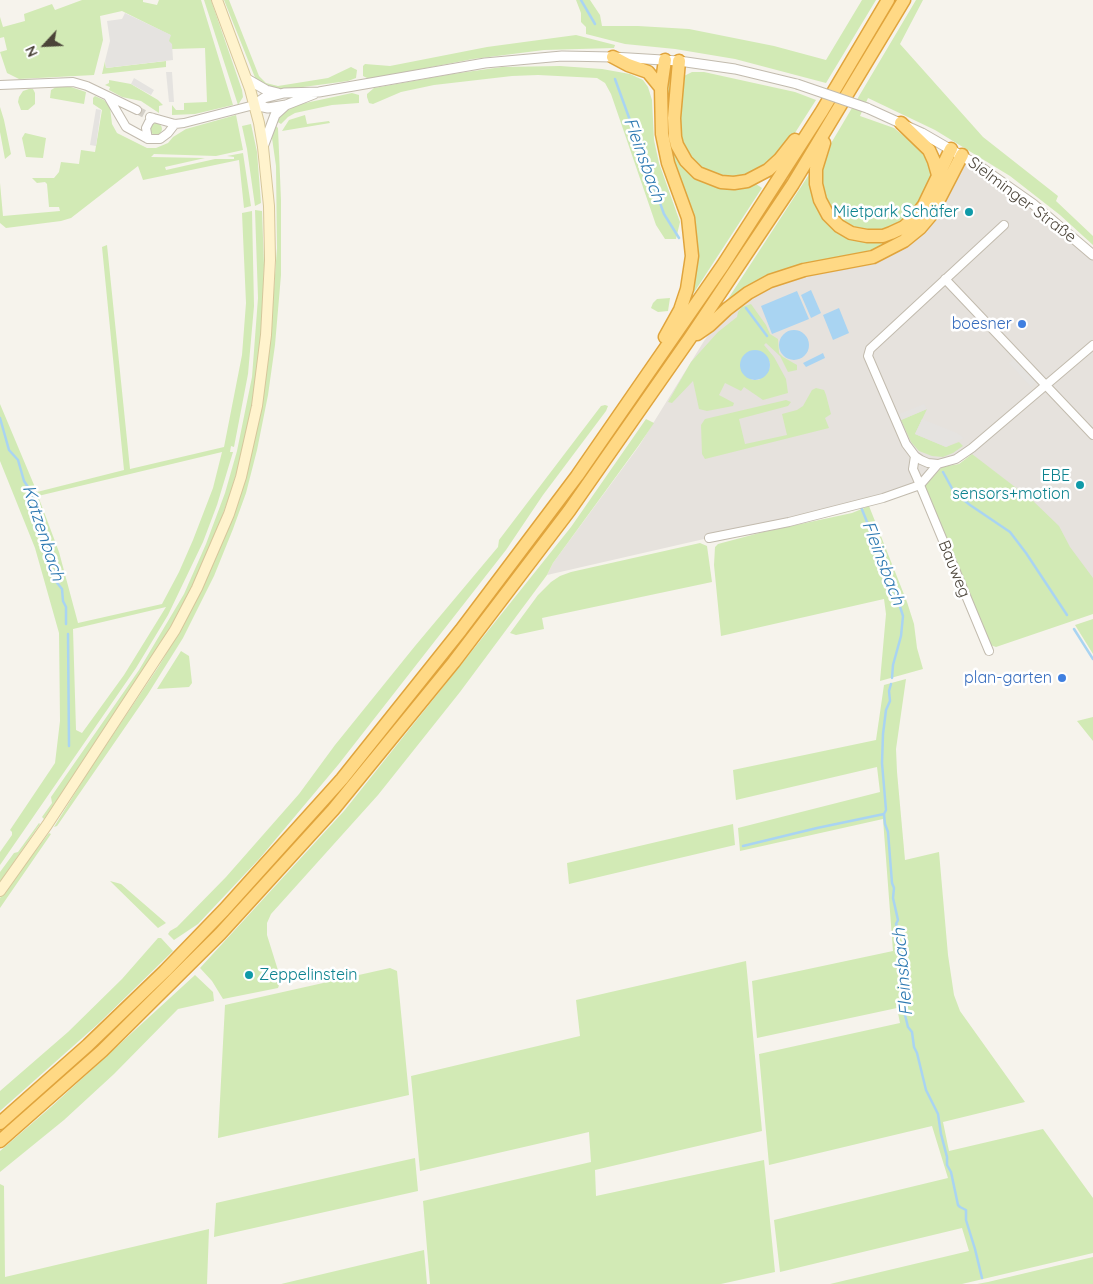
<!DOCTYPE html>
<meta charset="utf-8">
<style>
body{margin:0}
#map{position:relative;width:1093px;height:1284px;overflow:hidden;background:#f6f3ec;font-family:Quicksand,sans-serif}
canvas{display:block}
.north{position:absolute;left:20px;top:20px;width:50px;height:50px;-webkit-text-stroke:4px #fff;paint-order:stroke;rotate:245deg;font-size:14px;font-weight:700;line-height:20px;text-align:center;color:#4b4439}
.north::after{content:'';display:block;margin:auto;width:18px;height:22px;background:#4b4439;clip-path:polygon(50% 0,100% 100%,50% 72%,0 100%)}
</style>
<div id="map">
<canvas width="1093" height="1284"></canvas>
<div class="north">N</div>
</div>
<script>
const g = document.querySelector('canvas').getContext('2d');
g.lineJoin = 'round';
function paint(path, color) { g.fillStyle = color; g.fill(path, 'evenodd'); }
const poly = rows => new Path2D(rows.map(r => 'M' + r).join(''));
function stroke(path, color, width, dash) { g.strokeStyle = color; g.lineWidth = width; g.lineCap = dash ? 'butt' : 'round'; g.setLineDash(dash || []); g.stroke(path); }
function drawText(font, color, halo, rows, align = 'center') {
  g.font = font + ' Quicksand,sans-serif'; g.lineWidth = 5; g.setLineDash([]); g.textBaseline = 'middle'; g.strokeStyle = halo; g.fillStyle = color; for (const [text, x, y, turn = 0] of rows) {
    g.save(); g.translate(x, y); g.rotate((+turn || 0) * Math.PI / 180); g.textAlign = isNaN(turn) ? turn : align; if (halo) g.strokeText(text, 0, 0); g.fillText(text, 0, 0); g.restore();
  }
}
paint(poly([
 [962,155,1093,255,1093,581,1031,500,972,455,964,453,938,464,920,485,883,498,547,575,553,563,639,446,704,341,727,309,770,281,867,259]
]), '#e6e2dd');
paint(poly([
 [82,0,143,0,143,2,157,5,159,0,201,0,233,105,195,114,172,115,172,105,176,110,184,110,184,103,207,102,205,48,172,49,167,42,170,35,122,11,100,16,103,40,94,75,19,79,7,73,0,52,7,50,4,37,0,38,0,17,3,27,25,21,24,14,52,4,55,10],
 [204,0,211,0,242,90,243,97,238,105],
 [224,0,229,0,259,76,266,83,278,86,328,78,351,67,357,70,356,78,348,81,281,90,273,89,256,80],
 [576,0,590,0,600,15,602,26,638,26,689,29,774,46,826,60,862,0,876,0,826,83,735,59,675,49,625,44,586,34,586,27,581,22,581,13],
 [916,0,923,0,900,44,983,137,1058,196,1056,201,1093,236,1093,245,1060,215,1010,176,935,130,868,98,860,116,894,128,922,151,930,162,931,174,928,188,906,221,881,234,849,229,827,208,820,176,830,145],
 [576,35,615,45,614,48,544,50,473,59,369,79,363,76,363,66,365,64,390,66,487,47],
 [105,61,106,68,166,61,166,67,102,74],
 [560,66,602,69,630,74,643,80,648,87,652,100,654,140,659,163,680,222,676,239,665,239,656,225,611,94,605,83,597,78,538,75,512,76,434,85,401,92,373,104,369,103,367,97,367,94,374,88,452,74,502,67],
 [671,71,673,73,670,112,691,174,704,183,721,187,736,189,756,184,762,188,693,294,691,293,696,269,676,169,666,135,666,93,669,72],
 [692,72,704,72,795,92,816,100,786,147,766,167,750,176,719,179,693,165,678,135,680,82,684,76],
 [109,80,131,84,158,100,163,105,159,106,159,113,141,101,122,97,109,90,110,87,105,85,109,83],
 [56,87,71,87,86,92,84,104,50,98,51,90],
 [29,89,33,89,35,93,35,104,28,110,21,110,18,102,19,97,23,91],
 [352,93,359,95,359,103,332,105,295,113,288,117,281,124,276,121,279,116,296,105],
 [95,96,104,100,110,107,112,124,117,133,147,148,156,148,168,143,173,137,186,129,236,115,243,150,216,156,154,154,151,157,205,158,165,167,166,170,215,159,234,159,234,157,227,156,243,153,251,206,244,208,239,160,143,180,138,166,71,218,61,221,6,228,0,223,0,183,3,216,60,211,59,207,49,207,47,184,45,182,37,183,32,178,54,178,59,172,61,162,79,164,81,150,95,152,102,110,93,104,93,98],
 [0,107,4,120,11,154,5,159,0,132],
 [305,115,307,124,329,121,330,123,282,131,289,120],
 '150 129a6 6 0 1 1 12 0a6 6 0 1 1-12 0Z',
 [251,124,257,152,261,203,255,206,247,149,242,126],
 [274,124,278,128,281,200,281,275,275,345,268,395,257,450,246,493,233,529,214,576,183,638,148,694,57,826,54,827,90,769,159,666,185,622,209,574,228,528,241,490,259,422,270,344,277,248,276,166,272,138],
 [25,133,46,138,43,158,26,157,22,138],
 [810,173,813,196,859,241,871,242,885,240,931,209,890,247,824,263,724,305],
 [255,210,262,211,264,265,261,349,252,408,241,458,230,494,212,544,178,616,131,692,44,819,42,817,52,803,51,797,139,670,184,594,206,544,225,493,237,451,252,377,258,298],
 [252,211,254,306,248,374,234,447,231,446,230,452,233,452,217,505,203,542,168,615,136,668,0,865,0,852,12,835,12,832,10,830,55,763,60,721,59,633,35,548,0,461,0,404,37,492,124,470,102,247,107,245,130,469,224,447,242,355,246,303,242,213],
 [222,452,213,488,193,540,179,572,162,604,78,623,59,552,38,496],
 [166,607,124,675,82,733,76,730,73,629],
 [670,298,668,311,658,312,651,308,653,303,657,299],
 [751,304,766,325,770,334,778,339,779,353,783,357,797,365,797,370,788,372,780,356,766,343,764,345,774,357,786,379,788,393,763,400,744,387,741,391,725,383,719,395,734,403,733,406,707,411,699,409,693,381,672,403,668,402,691,362,718,332,737,317,738,312,742,307],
 [741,359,770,362,770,368,759,380,752,380,741,369],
 [816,388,824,390,826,395,831,414,825,418,829,428,705,459,702,454,701,425,705,419,786,400,791,402,788,406,739,419,745,444,787,435,782,414,797,410,803,406,812,390],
 [605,405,608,406,606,411,543,495,506,550,338,765,260,858,198,924,174,940,168,934,170,931,177,927,226,877,299,794,335,745,415,646,498,547,499,540,601,406],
 [927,409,915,434,946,447,959,442,963,446,953,453,943,457,932,456,919,451,911,442,901,420],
 [646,419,654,423,639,445,553,563,547,575,460,692,378,795,271,914,267,923,267,935,281,980,278,988,223,999,212,981,200,968,344,811,571,527],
 [972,454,1032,500,1059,526,1070,547,1093,578,1093,614,996,647,990,645,923,488,942,467,959,464],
 [869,506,907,602,914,624,917,648,923,669,880,681,886,614,884,599,721,636,714,565,715,547,718,544,763,532,852,513],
 [700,543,707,546,712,582,542,618,544,629,516,635,510,633,538,595,551,582,560,576,571,572],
 [1093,619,1093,654,1075,625],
 [181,651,189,656,192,683,189,687,157,689],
 [906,679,896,749,897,772,905,860,939,852,948,955,954,995,960,1011,1025,1102,943,1122,949,1151,1043,1129,1093,1198,1093,1253,962,1284,830,1284,969,1251,962,1228,780,1272,774,1220,948,1178,932,1126,769,1165,759,1054,900,1023,897,1008,757,1038,752,981,893,951,883,819,740,851,738,828,880,792,877,767,736,800,733,770,876,740,884,685],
 [1093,717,1093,741,1077,721],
 [39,823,40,824,0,882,0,872,14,853,18,852],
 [733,824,735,845,569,884,567,863],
 [49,833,51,834,0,908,0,898],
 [110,881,121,884,166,923,158,928],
 [158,938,161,938,173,951,98,1024,0,1111,0,1091,68,1032,122,979],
 [746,961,762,1131,595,1170,596,1196,764,1160,775,1272,721,1284,430,1284,423,1201,591,1162,589,1132,420,1171,411,1076,580,1036,576,1000],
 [390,968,397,971,409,1095,218,1138,225,1005],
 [195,975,213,992,214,1001,178,1009,114,1074,64,1120,0,1172,0,1151,51,1107],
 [415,1158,418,1191,214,1237,216,1203],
 [0,1184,4,1186,5,1277,209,1229,207,1284,0,1284],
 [424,1250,427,1284,281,1284],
 [1093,1257,1093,1284,977,1284,988,1282]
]), '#d2eab5');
paint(poly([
 [125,13,171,35,169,41,172,44,173,60,106,68,105,61,110,41,107,21,122,19],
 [166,72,172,72,174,102,169,102],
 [134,78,154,90,151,95,131,84],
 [96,109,101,110,96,146,90,145],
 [1015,358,1036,382,1031,387,1009,363],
 [924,404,927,409,901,420,899,414],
 [922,419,957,433,964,438,946,447,915,434]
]), '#e5e3e0');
paint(poly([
 [811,290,821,313,811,318,801,295],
 [797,291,809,319,772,334,761,306],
 [839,308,849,333,833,340,823,315],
 '779 345a15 15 0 1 1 30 0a15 15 0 1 1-30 0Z',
 '740 365a15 15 0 1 1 30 0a15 15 0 1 1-30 0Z',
 [823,353,825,358,806,367,803,363]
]), '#a9d4f2');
stroke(poly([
 [581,0,595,24],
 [615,79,664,214,679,238],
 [746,308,767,336],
 [0,418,9,450,18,460,24,481,30,490,37,511,35,519,37,528,54,558,57,568,53,575,54,579,62,589,63,601,66,607,66,624],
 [943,472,954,492,970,505,1010,532,1026,553,1067,615],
 [861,507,896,594,903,616,901,636,893,665,892,678],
 [1074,629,1093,659],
 [68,634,69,746],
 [891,684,889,691,890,701,886,710,883,734,882,763,886,810,884,814,885,824,888,832,892,883,894,888,893,898,898,920,896,924,899,929,897,933,900,959,902,962,901,975,903,986,906,989,906,994,904,999,904,1011,908,1027,912,1032,914,1047,917,1053,926,1090,938,1114,941,1134,947,1157,947,1165,951,1172,958,1205,960,1207,966,1210,966,1220,975,1249,982,1278],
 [743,846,817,828,884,814]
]), '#a9d4f2', 2.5);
stroke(poly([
 [137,110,150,117]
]), '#d4d0c8', 8, [8, 4]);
const minor = poly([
 [0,85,73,82,87,86,137,110],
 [109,98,126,127,148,139,160,139,168,133,175,124],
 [150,117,175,124,184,123,254,105],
 [148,139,146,128,149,122,153,118],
 [945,279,1093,435],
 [915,456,913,469,917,478,989,651],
 [938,464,928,463,921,460,915,456,906,444,868,356,870,349,1004,225],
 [920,485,938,464,956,459,972,448,1093,345],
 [709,538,789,522,883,498,920,485]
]);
const tertiary = poly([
 [247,79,266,90,278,93],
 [254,105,264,98,284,93,319,92,485,63,562,56,613,57,679,61,735,69,797,84],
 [254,105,268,108,286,105,314,94],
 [867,108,922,133,979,166,1033,204,1093,255],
 [263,147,275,115,286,105]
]);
const secondary = poly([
 [0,891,47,825,175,630,197,588,229,514,241,477,257,406,266,335,270,260,269,206,263,147,259,123,250,89,217,0]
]);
const trunk = poly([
 [613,57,628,65,648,72,661,88],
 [679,61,674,118,675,137,677,145,686,161,698,173,721,182,734,183,747,181,768,170,780,159,795,140],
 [901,123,929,150,934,161,938,175],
 [824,143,816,169,816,184,820,200,828,215,839,226,851,233,867,236,883,236,891,233,904,227,915,217,924,205,951,149],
 [697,334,710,325,727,309,748,293,770,281,804,270,873,257,904,241,920,228,931,215,962,155],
 [665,337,680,310,687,289,692,256,688,218,668,163,662,134,661,88,665,60],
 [0,1123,88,1045,165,971,224,910,342,779,461,630,577,476,723,265,822,111,888,0],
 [0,1141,102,1051,220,934,333,810,454,662,569,511,690,338,793,184,904,0]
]);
stroke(minor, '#c2bbae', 10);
stroke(tertiary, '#c2bbae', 11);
stroke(secondary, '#d6c79b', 12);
stroke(trunk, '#e0a43c', 15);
stroke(minor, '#fff', 8);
stroke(tertiary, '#fff', 9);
stroke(secondary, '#fff3cd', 10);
stroke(trunk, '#ffd985', 12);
const tertiaryBridge = poly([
 [797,84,867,108]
]);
stroke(tertiaryBridge, '#c2bbae', 11, []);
stroke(tertiaryBridge, '#fff', 9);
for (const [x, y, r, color] of [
 [969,212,5,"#0f9aa8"],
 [1022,324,5,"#3f7fe0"],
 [1080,485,5,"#0f9aa8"],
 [1062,678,5,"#3f7fe0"],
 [249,975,5,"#0f9aa8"]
]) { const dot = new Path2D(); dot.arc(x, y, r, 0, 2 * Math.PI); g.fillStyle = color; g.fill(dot); stroke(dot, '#fff', 2); }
drawText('16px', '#4b4439', '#fff', [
 ["Sielminger Straße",1022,200,37],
 ["Bauweg",954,569,68]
]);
drawText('16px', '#0d838f', '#fff', [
 ["Mietpark Schäfer",959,212],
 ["EBE",1070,476],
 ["sensors+motion",1070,494],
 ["Zeppelinstein",259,975,"left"]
], 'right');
drawText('16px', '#366cbe', '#fff', [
 ["boesner",1012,324],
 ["plan-garten",1052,678]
], 'right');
drawText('italic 18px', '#2e7ab2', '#fff', [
 ["Fleinsbach",644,160,70],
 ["Katzenbach",43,533,72],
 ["Fleinsbach",883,563,69],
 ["Fleinsbach",903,972,-95]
]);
</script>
